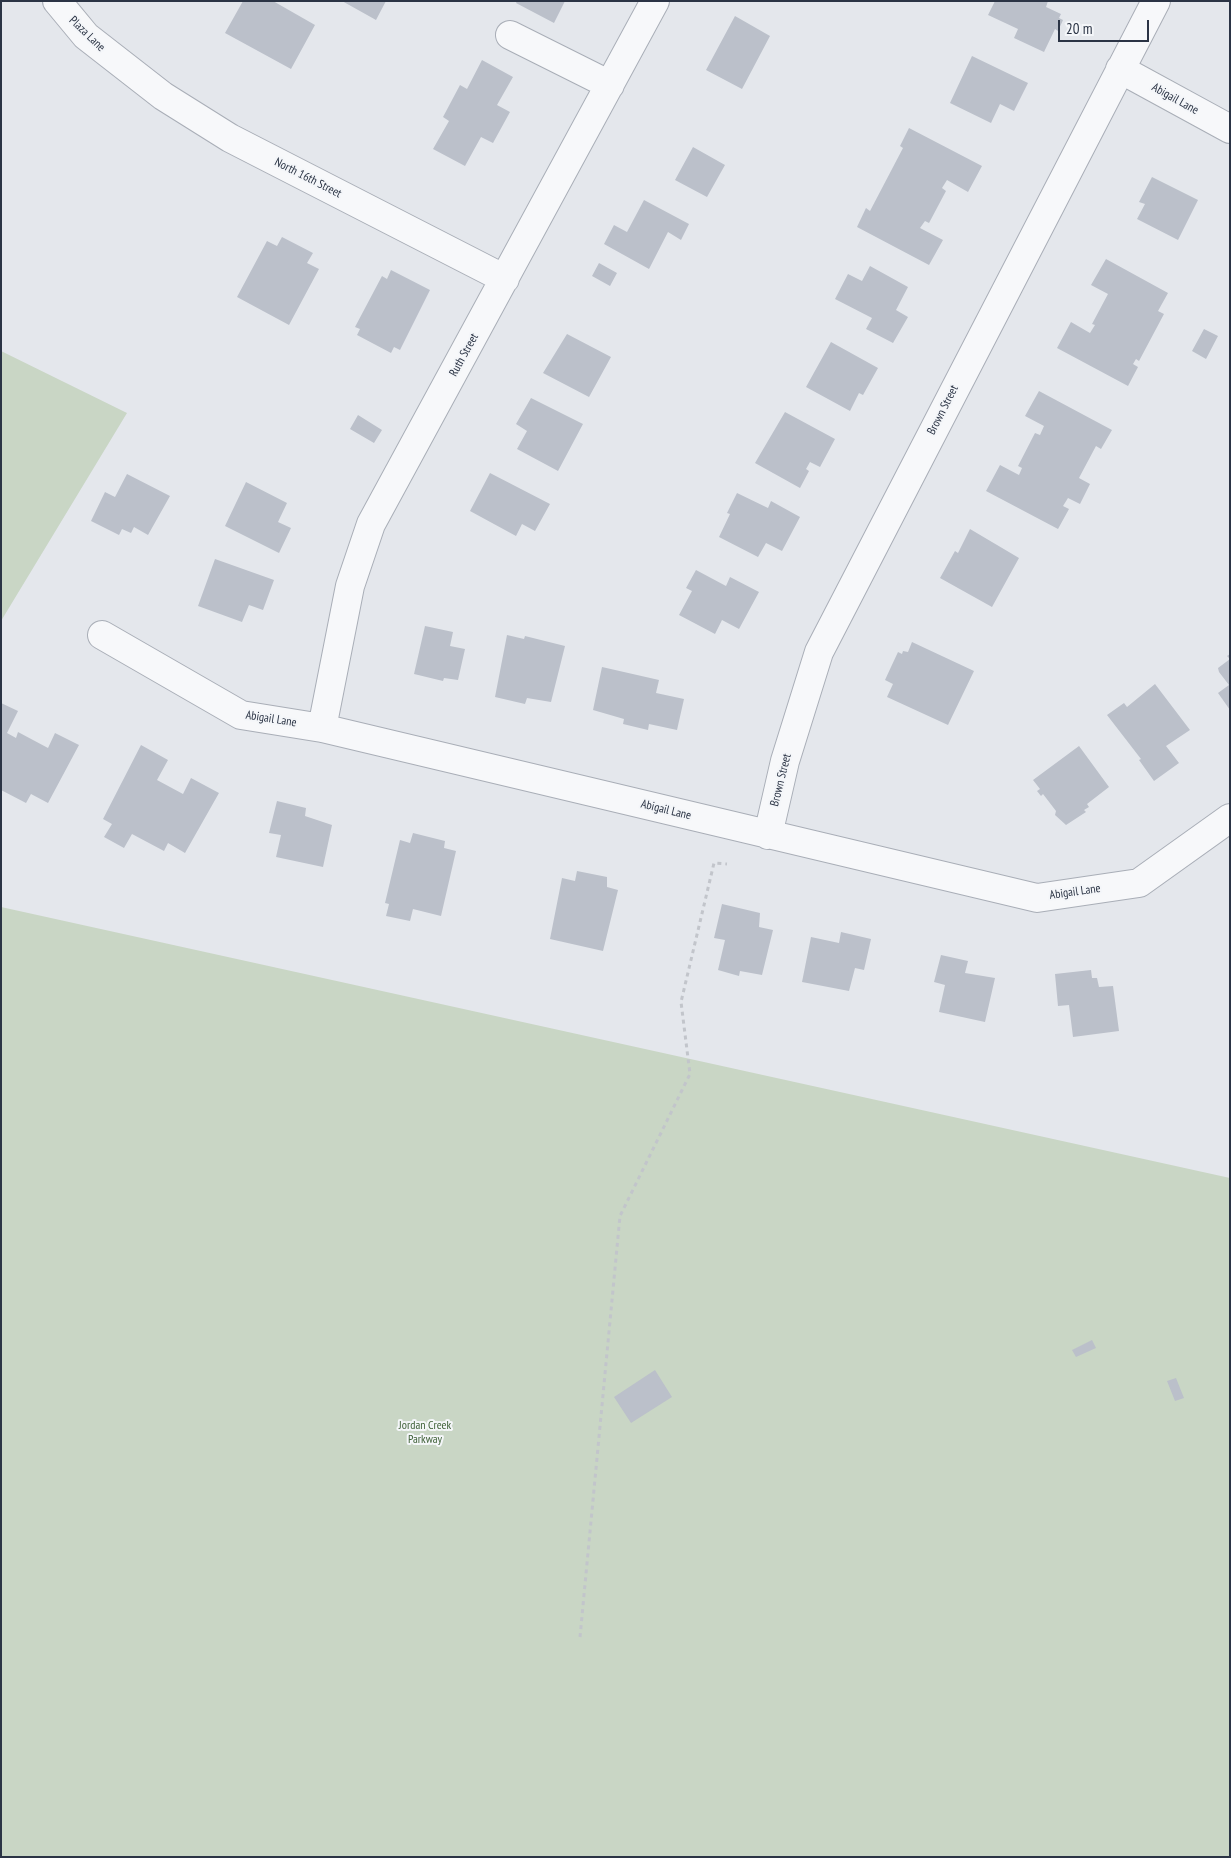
<!DOCTYPE html>
<style>
body{margin:0}
#map{position:relative;width:1231px;height:1858px;overflow:hidden;background:#e4e7ec;font-family:"PT Sans Narrow",sans-serif}
canvas{display:block}
.frame{position:absolute;inset:0;border:2px solid #2b3445;pointer-events:none}
.scale{position:absolute;left:1058px;top:20px;width:91px;height:22px;box-sizing:border-box;border:2px solid #2b3445;border-top:0;padding-left:6px;font-size:15px;line-height:18px;white-space:nowrap;color:#2b3445;-webkit-text-stroke:4px #f4f6f9;paint-order:stroke}
</style>
<div id="map">
<canvas width="1231" height="1858"></canvas>
<div class="frame"></div>
<div class="scale">20 m</div>
</div>
<script>
const g = document.querySelector('canvas').getContext('2d');
g.lineJoin = 'round';
function paint(path, color) { g.fillStyle = color; g.fill(path, 'evenodd'); }
const poly = rows => new Path2D(rows.map(r => 'M' + r).join(''));
function stroke(path, color, width, dash) { g.strokeStyle = color; g.lineWidth = width; g.lineCap = dash ? 'butt' : 'round'; g.setLineDash(dash || []); g.stroke(path); }
function drawText(font, color, halo, rows, align = 'center') {
  g.font = font + ' "PT Sans Narrow",sans-serif'; g.lineWidth = 4; g.setLineDash([]); g.textBaseline = 'middle'; g.strokeStyle = halo; g.fillStyle = color; for (const [text, x, y, turn = 0] of rows) {
    g.save(); g.translate(x, y); g.rotate((+turn || 0) * Math.PI / 180); g.textAlign = isNaN(turn) ? turn : align; if (halo) g.strokeText(text, 0, 0); g.fillText(text, 0, 0); g.restore();
  }
}
paint(poly([
 [1,351,127,413,1,621],
 [1,907,1230,1178,1230,1857,1,1857]
]), '#c9d6c5');
paint(poly([
 [243,1,273,1,315,25,291,69,225,33],
 [342,1,386,1,376,20],
 [517,1,565,1,554,23,516,3],
 [995,1,1048,1,1046,7,1061,14,1059,18,1063,20,1058,31,1055,29,1044,52,1014,38,1018,29,988,15],
 [735,16,770,36,742,89,706,70],
 [972,56,1028,83,1014,111,1000,104,991,123,950,103],
 [482,60,513,77,497,105,510,112,493,143,481,137,465,166,433,149,449,121,443,117,460,85,467,89],
 [909,128,982,166,968,192,947,180,942,188,946,191,929,223,925,221,920,228,943,240,929,265,857,227,866,208,870,211,903,148,900,146],
 [693,147,725,165,707,197,675,180],
 [1152,177,1198,200,1178,240,1137,219,1145,204,1139,202],
 [644,200,689,224,681,240,668,232,649,269,604,244,614,225,627,232],
 [282,237,313,253,307,263,319,269,289,325,237,297,267,241,277,246],
 [1106,259,1168,293,1158,311,1164,314,1139,361,1136,359,1133,364,1138,367,1128,386,1057,348,1071,322,1090,333,1095,325,1092,324,1108,294,1091,285],
 [599,263,617,273,610,286,592,276],
 [870,266,908,287,896,310,908,317,893,343,866,329,872,318,835,299,848,274,862,281],
 [391,270,430,290,400,350,394,347,391,353,357,335,360,329,355,327,382,276,387,279],
 [1204,329,1218,336,1206,359,1192,351],
 [567,334,611,357,589,397,543,373],
 [831,342,878,368,863,395,859,393,850,411,806,387],
 [1039,391,1112,430,1101,449,1096,446,1080,476,1079,478,1090,484,1080,504,1068,498,1063,506,1069,509,1058,529,986,491,1000,465,1019,475,1022,468,1018,466,1035,433,1040,435,1044,426,1025,416],
 [531,398,583,424,558,471,517,449,527,431,516,424],
 [785,412,835,439,820,467,810,462,806,469,809,471,800,488,755,463],
 [358,415,382,430,374,443,350,429],
 [490,473,550,504,535,531,522,524,516,536,470,511],
 [127,474,170,496,148,535,134,527,131,533,122,529,119,535,91,521,105,492,115,497],
 [246,482,287,503,278,522,291,528,279,553,225,526],
 [737,493,768,508,771,501,800,517,782,551,766,543,758,557,719,537,730,514,727,513],
 [970,529,1019,558,992,607,940,578,955,551,958,553],
 [215,559,274,580,263,610,249,605,242,622,198,606],
 [696,570,726,586,730,577,759,592,739,629,722,620,715,634,679,615,692,591,686,588],
 [425,626,453,632,450,646,465,649,458,680,444,678,443,681,414,674],
 [507,635,524,639,525,636,565,646,551,702,527,698,525,704,495,697],
 [912,642,974,671,948,725,887,697,893,684,885,680,891,667,898,652,902,654,903,651,908,652],
 [1230,654,1230,710,1218,693,1229,685,1219,672,1218,668,1230,659,1227,656],
 [602,667,659,680,656,693,684,699,677,730,649,724,648,730,623,724,624,719,593,710],
 [1155,684,1190,730,1166,746,1179,763,1154,781,1139,760,1141,759,1107,715,1124,703,1127,707],
 [1,703,18,711,7,733,16,738,18,732,48,748,55,733,79,745,48,803,31,794,26,803,1,790],
 [141,745,168,760,157,780,183,794,191,778,219,793,185,853,168,843,164,851,132,834,124,848,104,837,112,824,103,819],
 [1079,746,1109,787,1087,804,1089,807,1084,810,1086,812,1066,825,1055,815,1056,811,1043,794,1041,796,1037,791,1040,789,1033,780],
 [277,801,306,808,305,816,332,825,323,867,276,857,281,835,269,833],
 [413,833,445,841,444,848,456,851,441,916,413,909,410,921,386,916,389,904,385,903,400,840,410,843],
 [577,871,607,877,607,887,618,890,603,951,550,939,562,878,575,881],
 [722,904,760,913,759,927,773,930,762,975,740,971,739,976,718,970,725,940,714,938],
 [841,932,871,939,864,970,855,968,849,991,802,982,811,937,839,943],
 [941,955,968,961,965,973,995,978,985,1022,939,1012,945,985,934,982],
 [1091,970,1092,978,1097,978,1099,987,1113,986,1119,1031,1073,1037,1069,1005,1058,1006,1055,974],
 [1092,1340,1096,1348,1076,1357,1072,1350],
 [655,1370,672,1397,631,1423,614,1397],
 [1176,1378,1184,1398,1175,1401,1167,1381]
]), '#bbc0ca');
const minor = poly([
 [57,1,86,36,163,96,230,138,505,279],
 [510,35,610,85],
 [1120,69,1230,129],
 [102,635,241,715,322,728,1037,898,1139,883,1230,818],
 [322,728,350,586,371,524,655,1],
 [768,835,785,761,819,652,1156,1]
]);
stroke(minor, '#a9aeb7', 30);
stroke(poly([
 [580,1637,620,1216,690,1074,681,1002,714,863,727,864]
]), '#c2c5cb', 3, [4, 4]);
stroke(minor, '#f7f8fa', 28);
drawText('12px', '#2b3445', '#f4f6f9', [
 ["Plaza Lane",87,34,44],
 ["Abigail Lane",1175,99,29],
 ["North 16th Street",308,178,27],
 ["Ruth Street",464,355,-61],
 ["Brown Street",943,410,-63],
 ["Abigail Lane",271,719,9],
 ["Brown Street",781,780,-76],
 ["Abigail Lane",666,810,14],
 ["Abigail Lane",1075,892,-8]
]);
drawText('12px', '#3f6138', '#f4f6f9', [
 ["Jordan Creek",425,1426],
 ["Parkway",425,1440]
]);
</script>
